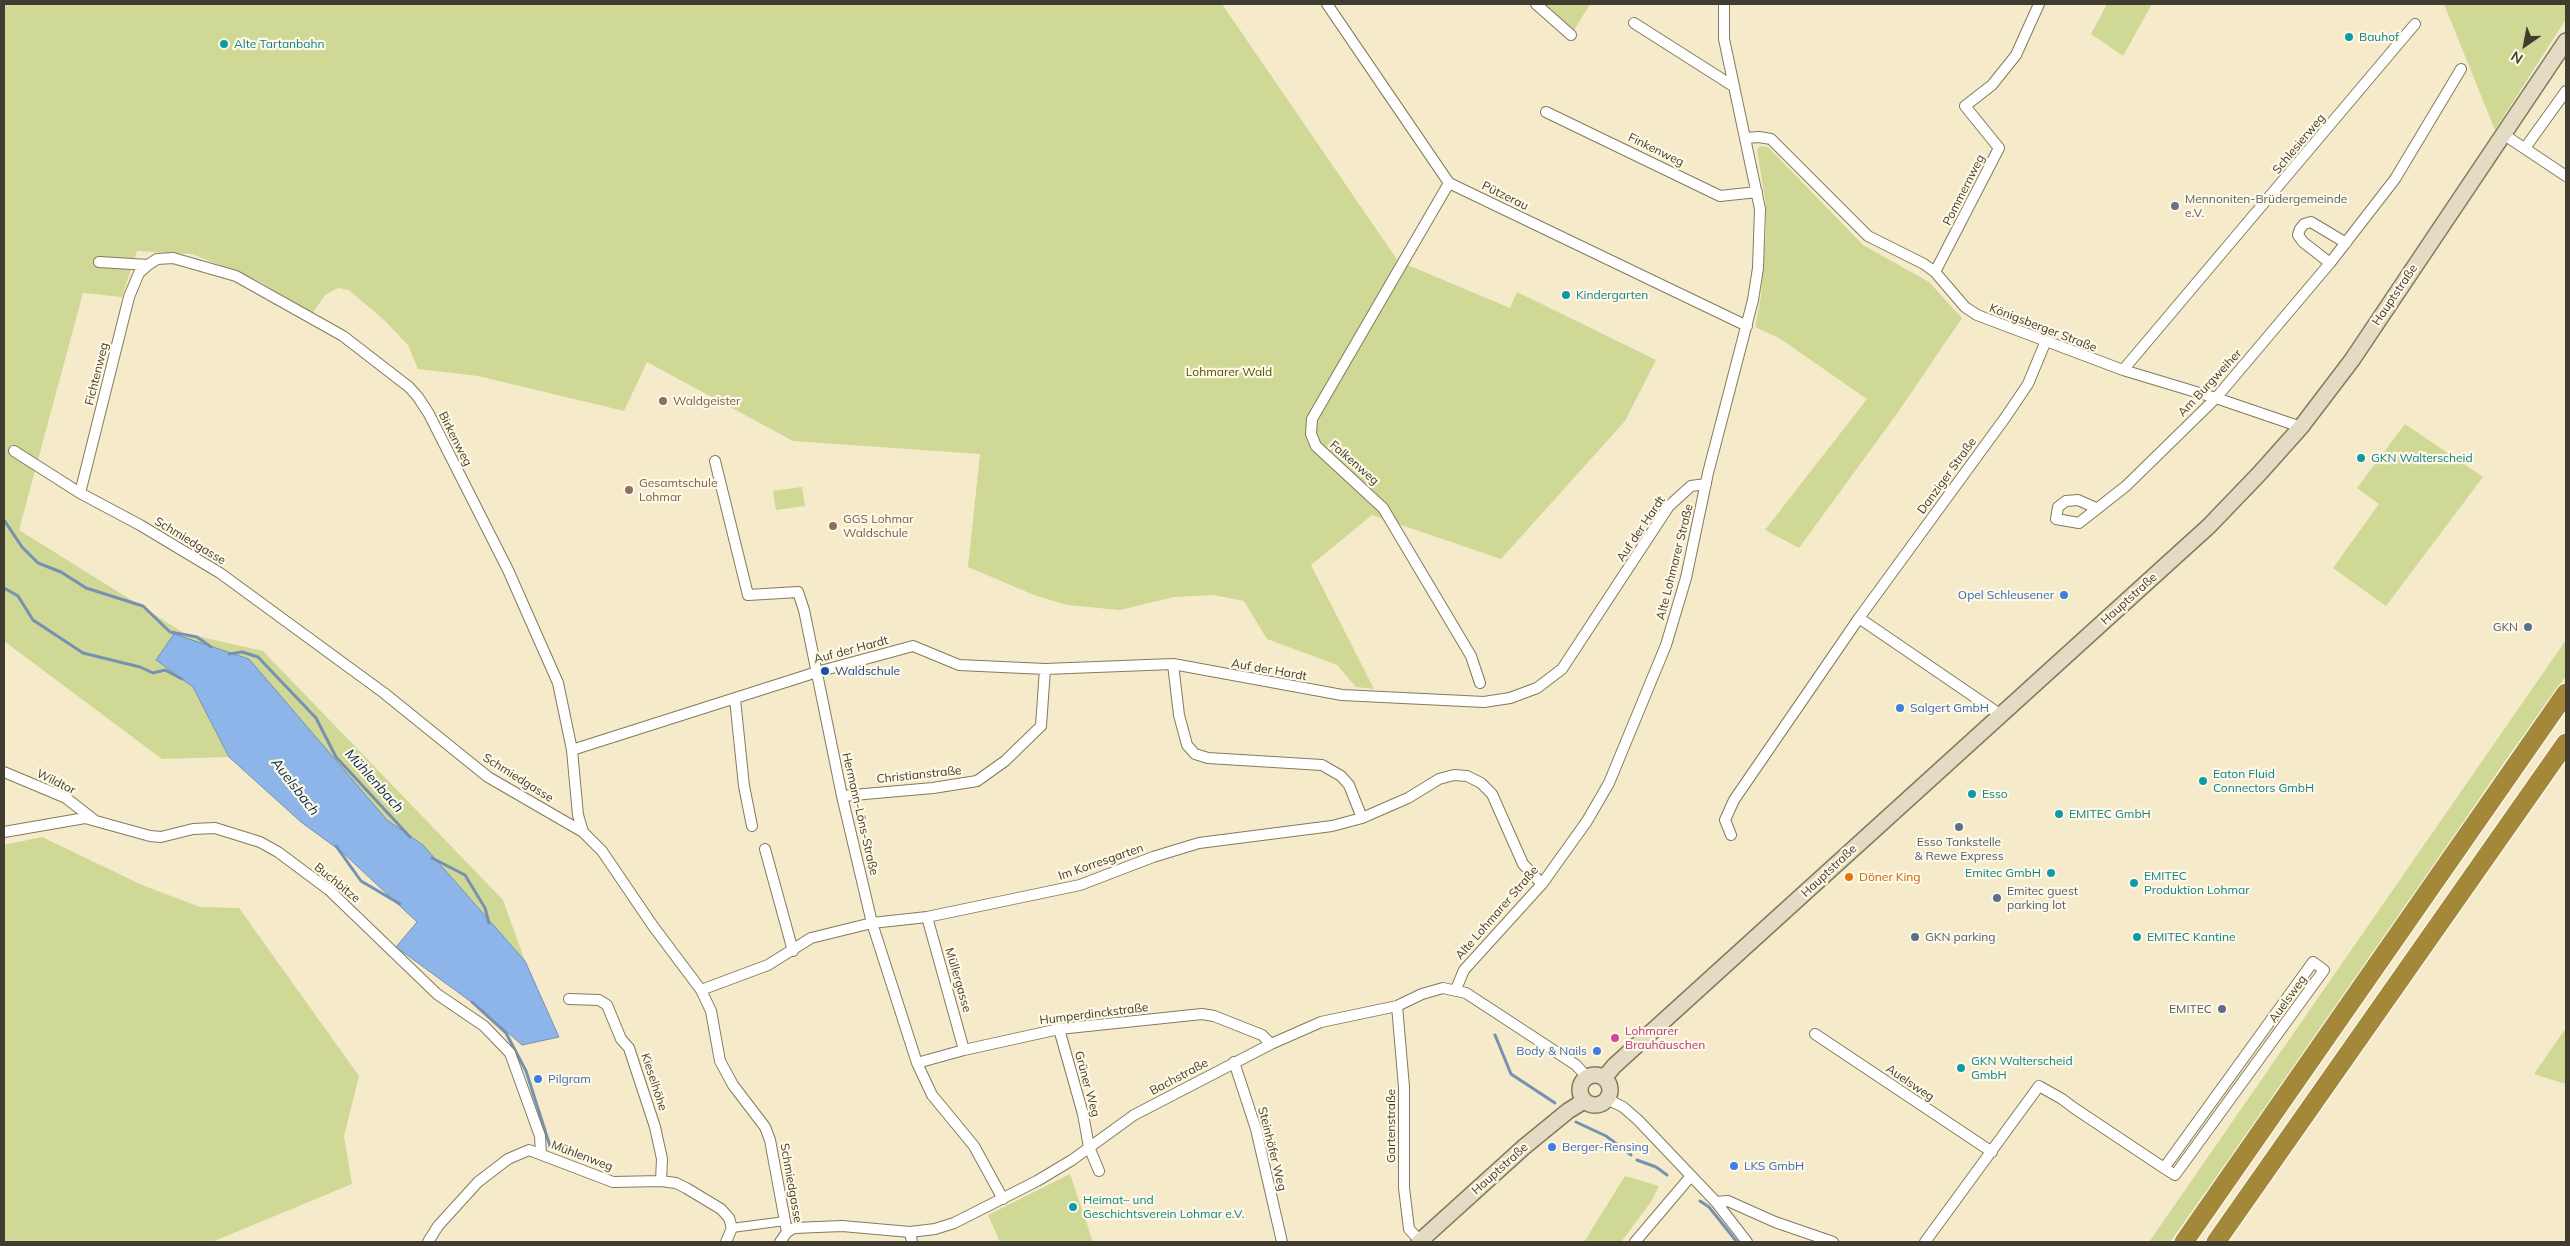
<!DOCTYPE html>
<meta charset="utf-8">
<style>
body{margin:0}
#map{position:relative;width:2570px;height:1246px;overflow:hidden;background:#f5eaca;font-family:Mulish,sans-serif}
canvas{display:block}
.frame{position:absolute;inset:0;border:5px solid #403c2f;pointer-events:none}
.north{position:absolute;left:2500px;top:20px;width:50px;height:50px;-webkit-text-stroke:4px #fef8e5;paint-order:stroke;rotate:213deg;font-size:14px;font-weight:700;line-height:20px;text-align:center;color:#403c2f}
.north::after{content:'';display:block;margin:auto;width:18px;height:22px;background:#403c2f;clip-path:polygon(50% 0,100% 100%,50% 72%,0 100%)}
</style>
<div id="map">
<canvas width="2570" height="1246"></canvas>
<div class="frame"></div>
<div class="north">N</div>
</div>
<script>
const g = document.querySelector('canvas').getContext('2d');
g.lineJoin = 'round';
function paint(path, color) { g.fillStyle = color; g.fill(path, 'evenodd'); }
const poly = rows => new Path2D(rows.map(r => 'M' + r).join(''));
function stroke(path, color, width, dash) { g.strokeStyle = color; g.lineWidth = width; g.lineCap = dash ? 'butt' : 'round'; g.setLineDash(dash || []); g.stroke(path); }
function drawText(font, color, halo, rows, align = 'center') {
  g.font = font + ' Mulish,sans-serif'; g.lineWidth = 4.5; g.setLineDash([]); g.textBaseline = 'middle'; g.strokeStyle = halo; g.fillStyle = color; for (const [text, x, y, turn = 0] of rows) {
    g.save(); g.translate(x, y); g.rotate((+turn || 0) * Math.PI / 180); g.textAlign = isNaN(turn) ? turn : align; if (halo) g.strokeText(text, 0, 0); g.fillText(text, 0, 0); g.restore();
  }
}
paint(poly([
 [4,4,1222,4,1398,261,1510,308,1517,292,1656,360,1625,421,1501,559,1372,515,1311,565,1374,689,1356,687,1337,665,1267,639,1244,601,1213,595,1174,597,1120,610,1067,605,1034,595,968,567,980,454,793,441,647,362,624,411,478,376,418,369,408,345,384,320,349,290,338,288,325,295,312,314,261,282,192,254,137,251,122,297,83,293,19,530,184,633,263,651,503,900,525,961,423,845,156,660,193,687,229,757,162,759,4,641],
 [1541,4,1590,4,1573,32],
 [2107,4,2152,4,2123,56,2091,34],
 [2444,4,2566,4,2566,19,2495,130],
 [1761,146,1768,147,1863,245,1929,282,1962,318,1896,415,1799,548,1765,530,1867,399,1779,338,1755,327,1761,297,1766,233,1766,206,1757,149],
 [2405,424,2483,477,2386,606,2333,568,2379,504,2357,488],
 [802,487,805,506,776,510,773,491],
 [2566,640,2566,676,2503,764,2327,1023,2170,1242,2149,1242],
 [42,837,142,885,200,907,239,908,359,1076,344,1136,352,1184,212,1242,4,1242,4,845],
 [2566,1028,2566,1084,2534,1074],
 [1070,1174,1093,1242,1000,1242,988,1215],
 [1625,1176,1659,1186,1651,1202,1621,1242,1584,1242]
]), '#d0d896');
const water = poly([
 [174,634,249,659,387,820,423,845,525,961,559,1037,522,1045,481,1009,396,947,417,922,342,852,301,822,229,757,193,687,156,660,174,634]
]);
paint(water, '#8db5e9');
stroke(water, '#7691b1', 1);
stroke(poly([
 [4,520,22,547,38,563,61,572,86,588,143,606,170,632,197,637,211,647],
 [4,588,18,596,33,620,83,653,140,667,153,673,165,670,182,679],
 [229,654,242,652,258,657,316,718,336,757,410,837],
 [336,846,361,881,400,904],
 [432,858,465,875,485,908,489,923],
 [472,1002,506,1033,526,1071,550,1146],
 [1495,1035,1511,1074,1555,1103],
 [1576,1122,1606,1136,1631,1155],
 [1637,1160,1656,1167,1667,1175],
 [1700,1201,1709,1207,1737,1242]
]), '#7691b1', 3);
const pedestrian = poly([
 [732,1228,785,1221]
]);
const minor = poly([
 [1327,4,1449,183,1747,326],
 [1536,4,1571,35],
 [1634,23,1733,86],
 [1546,112,1720,196,1757,192],
 [2503,134,2566,176],
 [1746,138,1759,137,1771,139,1868,236,1924,264,1935,272,1965,307,1977,315,2123,370,2216,398,2301,427],
 [2525,148,2566,91],
 [1449,183,1312,419,1311,434,1316,446,1383,508,1471,656,1480,683],
 [99,262,148,265,157,259,173,258,236,276,343,336,409,387,418,397,429,414,508,570,558,683,572,750,578,815,583,832],
 [2330,263,2303,242,2298,235,2300,229,2304,224,2311,222,2346,243],
 [1935,272,1999,148,1965,106,1992,85,2016,55,2039,4],
 [2123,370,2415,24],
 [14,451,80,493,140,525,220,573,384,693,488,777,583,832,602,851,653,926,701,990,711,1011,720,1061,733,1085,765,1127,770,1140,787,1232],
 [715,461,748,595,798,592,804,610,842,796,872,923,917,1063,932,1095,974,1146,1003,1199],
 [80,493,129,297,139,273,148,265],
 [2096,508,2078,500,2066,501,2058,507,2056,519,2079,523,2126,486,2216,398,2330,263,2395,179,2461,69],
 [1859,618,2001,715],
 [1173,664,1179,715,1187,745,1195,754,1208,758,1322,765,1341,776,1349,785,1362,818],
 [735,699,744,786,752,826],
 [572,750,817,672,913,646,959,665,1045,669,1173,664,1342,695,1484,702,1510,698,1537,688,1562,669,1669,506,1691,486,1706,484],
 [4,772,66,798,93,819],
 [842,796,933,788,977,781,1005,761,1041,726,1045,669],
 [4,832,85,818,150,836,161,837,193,829,215,828,260,842,278,852,329,890,437,994,484,1026,510,1053,540,1136,541,1154],
 [1731,835,1725,820,1734,800,1859,618,2005,418,2028,384,2045,343],
 [765,849,793,951],
 [927,917,964,1050],
 [1456,989,1464,970,1542,884,1587,821,1609,783,1666,645,1686,578,1708,473,1753,300,1758,268,1760,209,1724,39,1724,4],
 [701,990,768,965,811,938,872,923,927,917,1080,885,1153,857,1199,843,1332,826,1362,818,1408,798,1439,779,1454,775,1467,776,1481,783,1492,794,1523,864,1542,884],
 [569,999,599,1000,607,1005,621,1039,629,1048,655,1127,662,1159,661,1181],
 [1397,1006,1404,1087,1404,1188,1409,1229,1420,1241],
 [1059,1029,1083,1114,1089,1147,1099,1171],
 [1815,1034,1992,1152],
 [1234,1062,1256,1129,1282,1242],
 [917,1063,964,1050,1059,1029,1202,1014,1214,1016,1262,1035,1271,1044],
 [1607,1099,1623,1107,1638,1120,1716,1202,1747,1242],
 [1716,1202,1728,1201,1775,1222,1833,1242],
 [910,1232,912,1242],
 [428,1242,438,1226,478,1182,508,1159,529,1150,613,1182,661,1181,676,1183,686,1188,721,1209,729,1218,732,1228,726,1242],
 [780,1242,787,1232,794,1228,842,1226,910,1232,935,1229,954,1223,1037,1181,1072,1160,1134,1115,1271,1044,1321,1022,1397,1006,1422,994,1443,988,1466,993,1576,1065,1587,1077],
 [1635,1242,1691,1176],
 [1925,1242,2039,1086,2062,1099,2074,1108,2164,1168,2175,1175,2324,970,2313,962,2164,1168]
]);
const secondary = poly([
 '1580 1090a15 15 0 1 1 30 0a15 15 0 1 1-30 0Z',
 [1604,1078,1614,1066,2209,526,2259,474,2301,427,2352,360,2566,41],
 [1419,1242,1524,1147,1568,1111,1584,1101]
]);
const motorway = poly([
 [2184,1242,2566,693],
 [2216,1242,2566,743]
]);
stroke(pedestrian, '#847a5d', 10);
stroke(minor, '#847a5d', 12);
stroke(secondary, '#847a5d', 18);
stroke(motorway, '#fff', 21);
stroke(pedestrian, '#fff', 8);
stroke(minor, '#fff', 10);
stroke(secondary, '#e3dbc4', 15);
stroke(motorway, '#a3883a', 19);
for (const [x, y, r, color] of [
 [2349,37,5,"#0f9aa8"],
 [224,44,5,"#0f9aa8"],
 [2175,206,5,"#6b7280"],
 [1566,295,5,"#0f9aa8"],
 [663,401,5,"#8d6e63"],
 [2361,458,5,"#0f9aa8"],
 [629,490,5,"#8d6e63"],
 [833,526,5,"#8d6e63"],
 [2064,595,5,"#3f7fe0"],
 [2528,627,5,"#5c6f8a"],
 [825,671,5,"#1a4fb4"],
 [1900,708,5,"#3f7fe0"],
 [2203,781,5,"#0f9aa8"],
 [1972,794,5,"#0f9aa8"],
 [2059,814,5,"#0f9aa8"],
 [1959,827,5,"#5c6f8a"],
 [2051,873,5,"#0f9aa8"],
 [1849,877,5,"#e8710a"],
 [2134,883,5,"#0f9aa8"],
 [1997,898,5,"#5c6f8a"],
 [1915,937,5,"#5c6f8a"],
 [2137,937,5,"#0f9aa8"],
 [2222,1009,5,"#5c6f8a"],
 [1615,1038,5,"#d1479c"],
 [1597,1051,5,"#3f7fe0"],
 [1961,1068,5,"#0f9aa8"],
 [538,1079,5,"#3f7fe0"],
 [1552,1147,5,"#3f7fe0"],
 [1734,1166,5,"#3f7fe0"],
 [1073,1207,5,"#0f9aa8"]
]) { const dot = new Path2D(); dot.arc(x, y, r, 0, 2 * Math.PI); g.fillStyle = color; g.fill(dot); stroke(dot, '#fef8e5', 2); }
drawText('12px', '#0d838f', '#fef8e5', [
 ["Bauhof",2359,37],
 ["Alte Tartanbahn",234,44],
 ["Kindergarten",1576,295],
 ["GKN Walterscheid",2371,458],
 ["Eaton Fluid",2213,774],
 ["Connectors GmbH",2213,788],
 ["Esso",1982,794],
 ["EMITEC GmbH",2069,814],
 ["Emitec GmbH",2041,873,"right"],
 ["EMITEC",2144,876],
 ["Produktion Lohmar",2144,890],
 ["EMITEC Kantine",2147,937],
 ["GKN Walterscheid",1971,1061],
 ["GmbH",1971,1075],
 ["Heimat– und",1083,1200],
 ["Geschichtsverein Lohmar e.V.",1083,1214]
], 'left');
drawText('12px', '#403c2f', '#fef8e5', [
 ["Schlesierweg",2299,144,-50],
 ["Finkenweg",1656,150,26],
 ["Pommernweg",1964,190,-63],
 ["Pützerau",1505,196,26],
 ["Hauptstraße",2395,295,-56],
 ["Königsberger Straße",2043,328,21],
 ["Fichtenweg",97,374,-76],
 ["Am Burgweiher",2210,383,-47],
 ["Birkenweg",455,439,63],
 ["Falkenweg",1354,463,41],
 ["Danziger Straße",1947,476,-54],
 ["Auf der Hardt",1641,529,-56],
 ["Schmiedgasse",190,541,31],
 ["Alte Lohmarer Straße",1675,562,-76],
 ["Hauptstraße",2129,599,-42],
 ["Auf der Hardt",851,650,-15],
 ["Auf der Hardt",1269,670,10],
 ["Christianstraße",919,775,-6],
 ["Schmiedgasse",518,778,32],
 ["Wildtor",56,782,26],
 ["Hermann-Löns-Straße",860,814,77],
 ["Im Korresgarten",1101,862,-19],
 ["Hauptstraße",1829,871,-43],
 ["Buchbitze",337,883,39],
 ["Alte Lohmarer Straße",1497,913,-49],
 ["Müllergasse",958,980,74],
 ["Auelsweg",2288,999,-54],
 ["Humperdinckstraße",1094,1014,-7],
 ["Bachstraße",1179,1077,-28],
 ["Kieselhöhe",654,1082,72],
 ["Auelsweg",1910,1083,34],
 ["Grüner Weg",1087,1084,75],
 ["Gartenstraße",1391,1126,-90],
 ["Steinhöfer Weg",1272,1149,76],
 ["Mühlenweg",582,1156,21],
 ["Hauptstraße",1500,1169,-42],
 ["Schmiedgasse",791,1183,80]
]);
drawText('12px', '#5b616d', '#fef8e5', [
 ["Mennoniten-Brüdergemeinde",2185,199],
 ["e.V.",2185,213]
], 'left');
drawText('12px', '#4e5304', '#fef8e5', [
 ["Lohmarer Wald",1229,372]
]);
drawText('12px', '#785e54', '#fef8e5', [
 ["Waldgeister",673,401],
 ["Gesamtschule",639,483],
 ["Lohmar",639,497],
 ["GGS Lohmar",843,519],
 ["Waldschule",843,533]
], 'left');
drawText('12px', '#366cbe', '#fef8e5', [
 ["Opel Schleusener",2054,595,"right"],
 ["Salgert GmbH",1910,708],
 ["Body & Nails",1587,1051,"right"],
 ["Pilgram",548,1079],
 ["Berger-Rensing",1562,1147],
 ["LKS GmbH",1744,1166]
], 'left');
drawText('12px', '#4e5e75', '#fef8e5', [
 ["GKN",2518,627],
 ["Esso Tankstelle",1959,842,"center"],
 ["& Rewe Express",1959,856,"center"],
 ["Emitec guest",2007,891,"left"],
 ["parking lot",2007,905,"left"],
 ["GKN parking",1925,937,"left"],
 ["EMITEC",2212,1009]
], 'right');
drawText('12px', '#164399', '#fef8e5', [
 ["Waldschule",835,671]
], 'left');
drawText('12px', '#c56008', '#fef8e5', [
 ["Döner King",1859,877]
], 'left');
drawText('12px', '#b23c85', '#fef8e5', [
 ["Lohmarer",1625,1031],
 ["Brauhäuschen",1625,1045]
], 'left');
drawText('italic 14px', '#012a57', '#fef8e5', [
 ["Mühlenbach",374,781,48],
 ["Auelsbach",295,787,52]
]);
</script>
